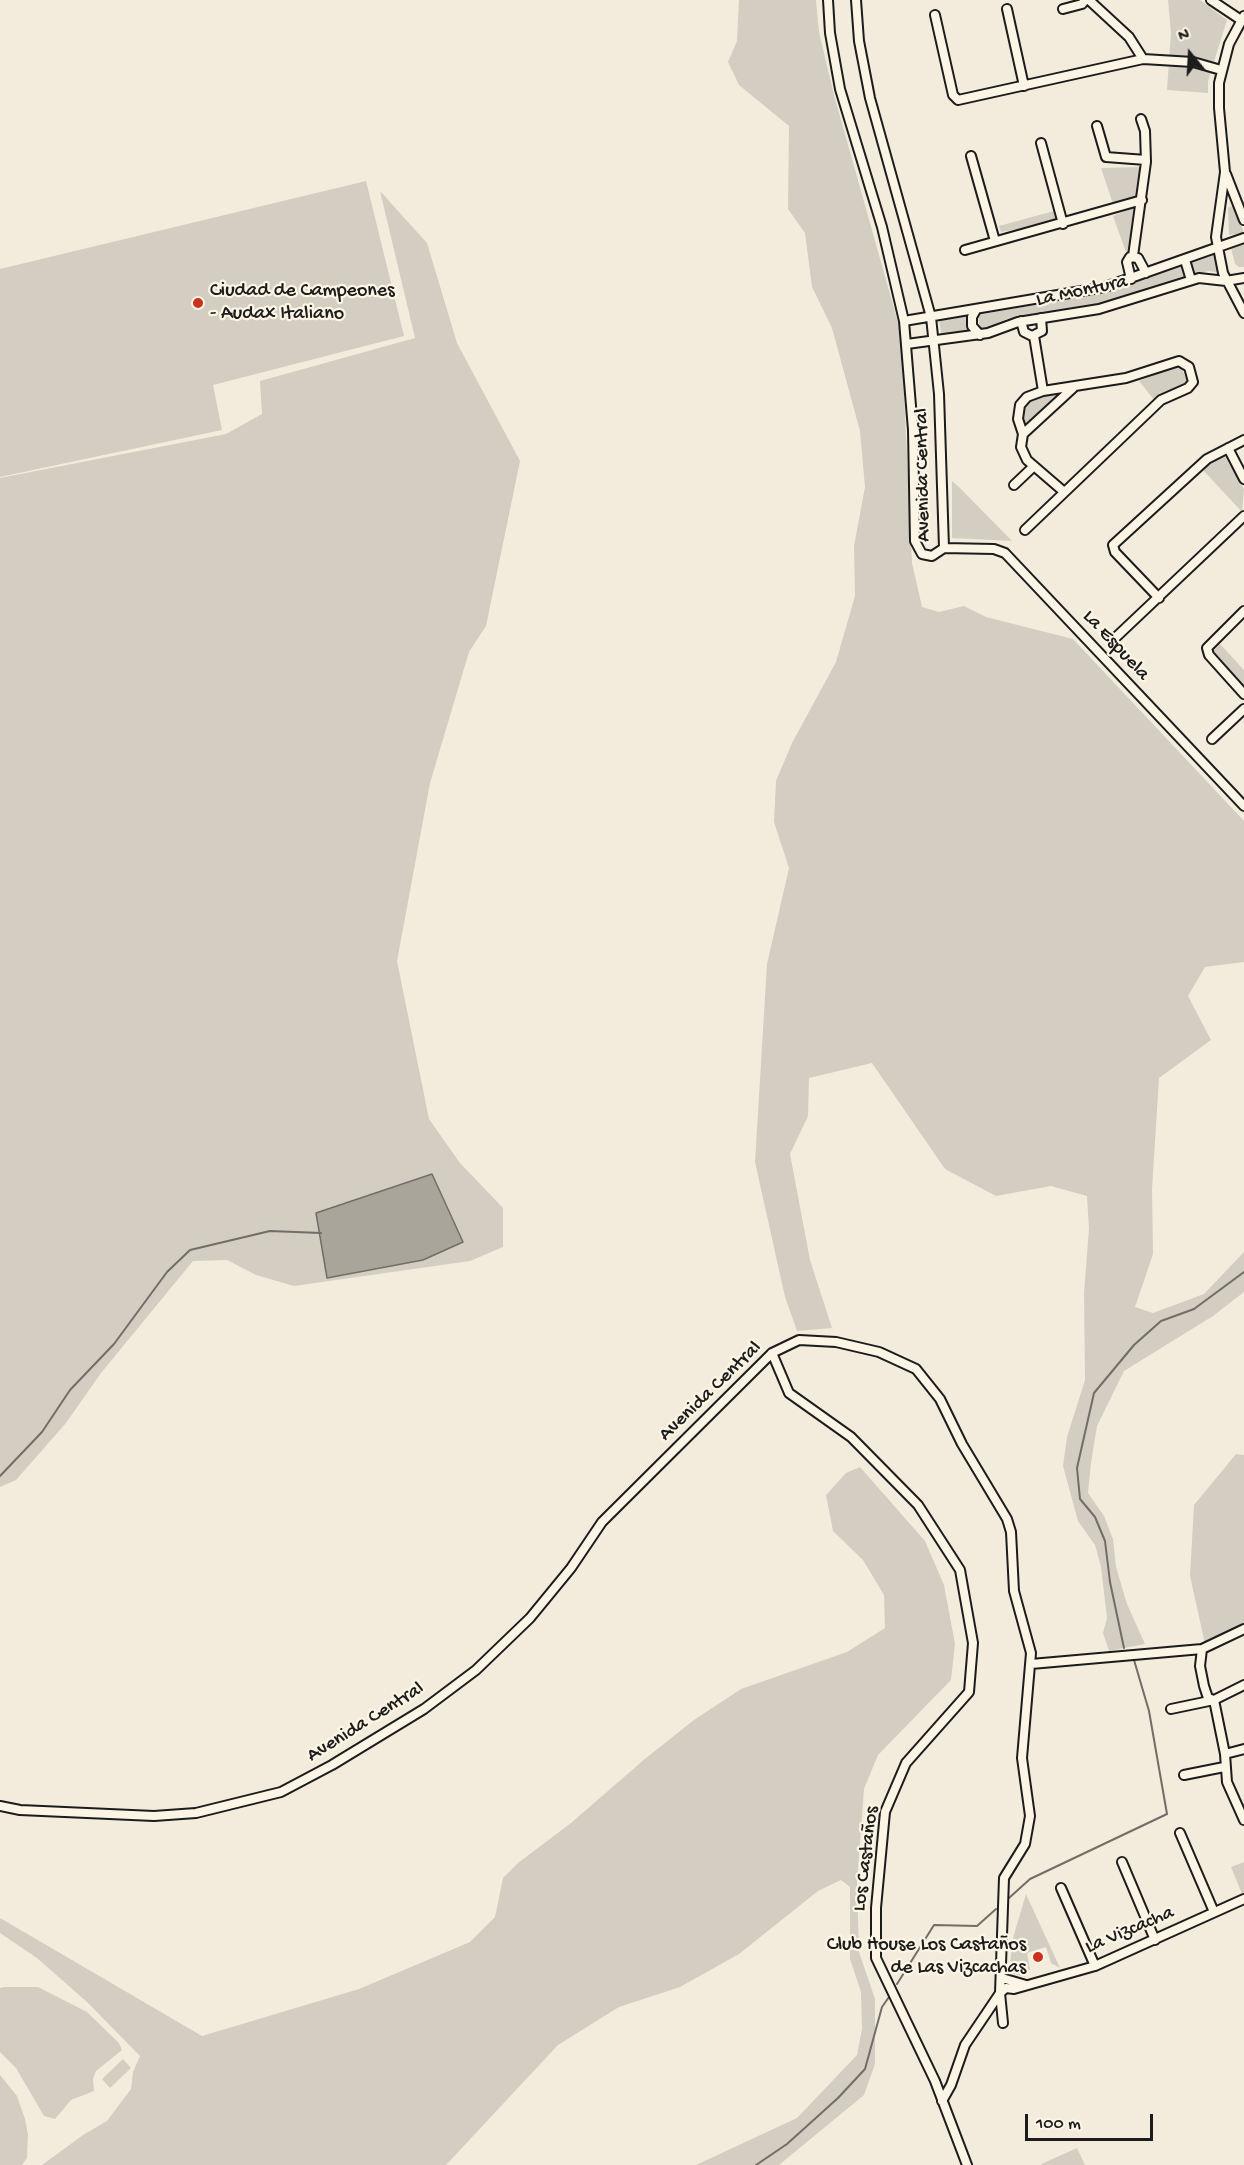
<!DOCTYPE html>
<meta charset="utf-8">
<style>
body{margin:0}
#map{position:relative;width:1244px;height:2165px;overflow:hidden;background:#f3ecdd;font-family:"Gochi Hand",sans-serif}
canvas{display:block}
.north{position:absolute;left:1160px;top:24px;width:60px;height:60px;-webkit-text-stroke:4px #fcf5e5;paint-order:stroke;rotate:342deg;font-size:16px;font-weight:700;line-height:24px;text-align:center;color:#1c1c1c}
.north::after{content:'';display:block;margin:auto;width:21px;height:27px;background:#1c1c1c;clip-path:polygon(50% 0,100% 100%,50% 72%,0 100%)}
.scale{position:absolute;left:1025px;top:2114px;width:128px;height:27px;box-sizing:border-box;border:3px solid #1c1c1c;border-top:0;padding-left:8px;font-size:18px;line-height:21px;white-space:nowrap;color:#1c1c1c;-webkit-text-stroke:4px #fcf5e5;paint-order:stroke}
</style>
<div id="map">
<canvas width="1244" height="2165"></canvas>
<div class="north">N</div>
<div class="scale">100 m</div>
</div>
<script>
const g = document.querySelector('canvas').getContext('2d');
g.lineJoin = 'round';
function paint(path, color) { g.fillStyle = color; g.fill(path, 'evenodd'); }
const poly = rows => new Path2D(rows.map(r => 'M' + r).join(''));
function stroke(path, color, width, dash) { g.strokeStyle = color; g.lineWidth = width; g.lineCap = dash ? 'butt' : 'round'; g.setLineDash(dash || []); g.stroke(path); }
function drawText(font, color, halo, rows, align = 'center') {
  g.font = font + ' "Gochi Hand",sans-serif'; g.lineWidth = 4.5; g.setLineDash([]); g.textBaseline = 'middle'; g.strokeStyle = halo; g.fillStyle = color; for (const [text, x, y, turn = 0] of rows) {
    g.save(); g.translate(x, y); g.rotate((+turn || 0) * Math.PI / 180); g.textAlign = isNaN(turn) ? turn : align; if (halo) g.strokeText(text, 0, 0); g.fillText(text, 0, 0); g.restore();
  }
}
paint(poly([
 [739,0,816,0,819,32,834,95,899,326,902,350,912,563,922,607,939,612,964,606,986,617,1073,639,1244,821,1244,962,1205,967,1188,996,1211,1040,1159,1078,1152,1189,1153,1254,1135,1307,1153,1313,1204,1294,1244,1252,1244,1292,1213,1316,1124,1371,1097,1426,1091,1463,1088,1493,1104,1516,1113,1539,1116,1567,1127,1604,1145,1644,1109,1651,1103,1633,1107,1618,1101,1567,1095,1545,1078,1521,1063,1466,1067,1437,1085,1380,1084,1293,1089,1229,1087,1196,1051,1186,996,1196,945,1169,872,1063,809,1078,808,1116,790,1154,810,1260,832,1328,797,1331,785,1297,755,1162,767,964,789,868,774,822,776,781,792,743,836,662,855,596,854,546,865,487,860,431,832,328,812,287,805,233,788,209,789,126,739,85,728,62,737,41],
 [1168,0,1200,0,1227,20,1208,81,1208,93,1167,90,1171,33],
 [1141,167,1138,197,1113,204,1101,168],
 [366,181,404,336,213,385,222,430,0,477,0,269],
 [380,191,427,243,457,343,520,461,486,626,469,652,430,783,397,961,429,1119,460,1163,503,1208,503,1247,470,1261,294,1286,256,1275,227,1260,193,1261,101,1373,66,1423,16,1480,0,1487,0,478,226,434,262,414,260,381,415,338],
 [1138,206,1132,250,1126,252,1113,216],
 [1231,206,1234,207,1244,233,1229,235,1228,208],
 [1054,211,1057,222,1001,232,999,226],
 [1244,242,1244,267,1239,267,1235,264,1231,248,1233,244],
 [1214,254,1221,273,1208,271,1195,275,1191,263],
 [1181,265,1186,277,1101,304,1007,319,980,331,978,315,1100,293],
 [968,315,968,325,973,332,942,336,939,320],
 [1180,365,1188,382,1155,401,1139,381],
 [1056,394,1059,396,1025,427,1022,417,1025,406,1031,400],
 [1224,455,1244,489,1242,512,1202,469],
 [952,481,959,487,1012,541,952,538],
 [1220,644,1244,670,1244,687,1212,652],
 [1236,1454,1244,1455,1244,1626,1205,1644,1190,1576,1194,1505],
 [860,1467,925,1541,944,1585,955,1644,951,1680,878,1755,864,1789,857,1883,859,1952,875,1999,875,2064,864,2095,779,2165,696,2165,797,2118,857,2055,862,2029,861,1992,850,1959,850,1887,841,1880,818,1891,739,1954,680,1987,619,2007,558,2045,446,2165,42,2165,83,2135,107,2121,131,2089,133,2072,140,2056,87,2002,37,1958,0,1933,0,1918,202,2036,359,1989,470,1942,495,1917,503,1878,518,1863,571,1823,646,1758,694,1720,741,1689,847,1652,885,1628,884,1595,863,1560,833,1531,826,1495,846,1473],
 [1244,1862,1244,1893,1242,1894,1231,1867],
 [1026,1894,1060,1968,1051,1963,1046,1947,1027,1953,1030,1969,1025,1977,1009,1973,1013,1938],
 [5,1987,38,1987,87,2012,119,2043,122,2050,96,2071,93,2079,94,2091,71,2100,55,2119,44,2116,16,2068,0,2052,0,1988],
 [123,2059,131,2068,110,2088,102,2079],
 [0,2075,17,2096,25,2119,28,2135,27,2158,22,2165,0,2165],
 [1077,2148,1085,2165,1040,2165,1048,2161]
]), '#d3cec1');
const water = poly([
 [432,1174,463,1242,423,1260,327,1278,316,1213,432,1174]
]);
paint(water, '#aaa59b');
stroke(water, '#716e68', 1.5);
stroke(poly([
 [0,1476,42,1432,70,1390,114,1344,167,1272,190,1250,270,1231,321,1233],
 [1124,1648,1110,1582,1105,1541,1095,1517,1080,1499,1077,1468,1094,1393,1134,1345,1161,1321,1194,1309,1244,1272],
 [1009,1898,1030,1879,1167,1814,1149,1711,1134,1660],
 [897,1984,934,1925,977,1926,996,1909],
 [756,2165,787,2144,838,2098,865,2069,882,2007,889,1997]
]), '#716e68', 2);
const street = poly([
 [828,0,830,33,840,89,882,227,904,321,913,430,915,541,922,554,932,556,944,548,939,394,931,317,870,98,859,41,856,0],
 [1089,0,1129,37,1143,59],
 [1211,0,1241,20],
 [1007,9,1024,86],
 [1063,9,1082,4,1085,0],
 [935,15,953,95,958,100,1143,59,1193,62,1221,70],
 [1244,16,1229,44,1219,83,1219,108,1225,172,1216,237,1223,273,1244,313],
 [1097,126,1106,157,1146,160],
 [1041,143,1063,224],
 [971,156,995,241],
 [1226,174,1244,220],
 [965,250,1142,200],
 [1133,256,1146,162,1145,131,1141,119],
 [1185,260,1191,280],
 [1131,279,1127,262,1130,257,1138,258,1146,273],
 [976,310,972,317,972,326,980,335],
 [904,321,1105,287,1244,238],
 [1021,321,1024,332,1032,336,1042,331,1041,318],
 [1034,336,1043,391,1027,397,1020,405,1018,419,1023,434,1021,447,1027,460,1063,491],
 [907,344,988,333,1018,322,1099,309,1199,278,1226,281,1244,278],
 [1023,434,1073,388],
 [1228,448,1244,479],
 [1014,485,1034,466],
 [1025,530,1161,400,1188,388,1193,382,1189,367,1179,361,1126,378,1043,391],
 [944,548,994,549,1005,553,1244,806],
 [1159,598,1115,552,1113,545,1207,459,1244,440],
 [1244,611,1207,648,1209,655,1244,694],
 [1114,639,1244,516],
 [1212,739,1244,709],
 [772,1353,789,1393,851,1437,918,1505,960,1570,973,1643,969,1692,906,1763,885,1812,876,1908,876,1958,935,2081,967,2165],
 [1202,1649,1200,1666,1204,1686,1208,1698,1214,1700,1225,1754,1227,1782,1244,1820],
 [1031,1664,1202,1649,1244,1629],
 [1171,1709,1214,1700,1244,1685],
 [1225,1754,1244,1749],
 [1184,1775,1224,1767],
 [0,1806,20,1810,154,1816,196,1813,281,1792,332,1765,424,1709,476,1670,530,1618,571,1568,602,1522,772,1353,799,1340,836,1342,879,1352,916,1369,940,1399,962,1444,1007,1519,1011,1532,1014,1591,1031,1653,1022,1758,1030,1816,1025,1844,1004,1878,1000,1993,1003,2023],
 [1180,1833,1214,1912],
 [1122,1862,1155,1940],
 [1061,1888,1095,1966],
 [1002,1978,1026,1985],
 [942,2101,951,2085,965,2045,1000,1993,1006,1988,1014,1989,1095,1966,1244,1899]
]);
stroke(street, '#1c1c1c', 12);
stroke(street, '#fcf5e5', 8);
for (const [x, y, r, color] of [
 [198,303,6,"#c8321e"],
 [1038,1957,6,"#c8321e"]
]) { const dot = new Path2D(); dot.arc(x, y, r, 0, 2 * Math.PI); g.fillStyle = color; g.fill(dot); stroke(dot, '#fcf5e5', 2); }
drawText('20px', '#1c1c1c', '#fcf5e5', [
 ["Ciudad de Campeones",210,292],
 ["- Audax Italiano",210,315],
 ["Club House Los Castaños",1026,1946,"right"],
 ["de Las Vizcachas",1026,1969,"right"]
], 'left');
drawText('20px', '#1c1c1c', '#fcf5e5', [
 ["La Montura",1082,292,-12],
 ["Avenida Central",924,475,-91],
 ["La Espuela",1115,646,47],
 ["Avenida Central",711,1392,-44],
 ["Avenida Central",366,1723,-32],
 ["Los Castaños",867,1859,-83],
 ["La Vizcacha",1130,1931,-23]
]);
</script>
